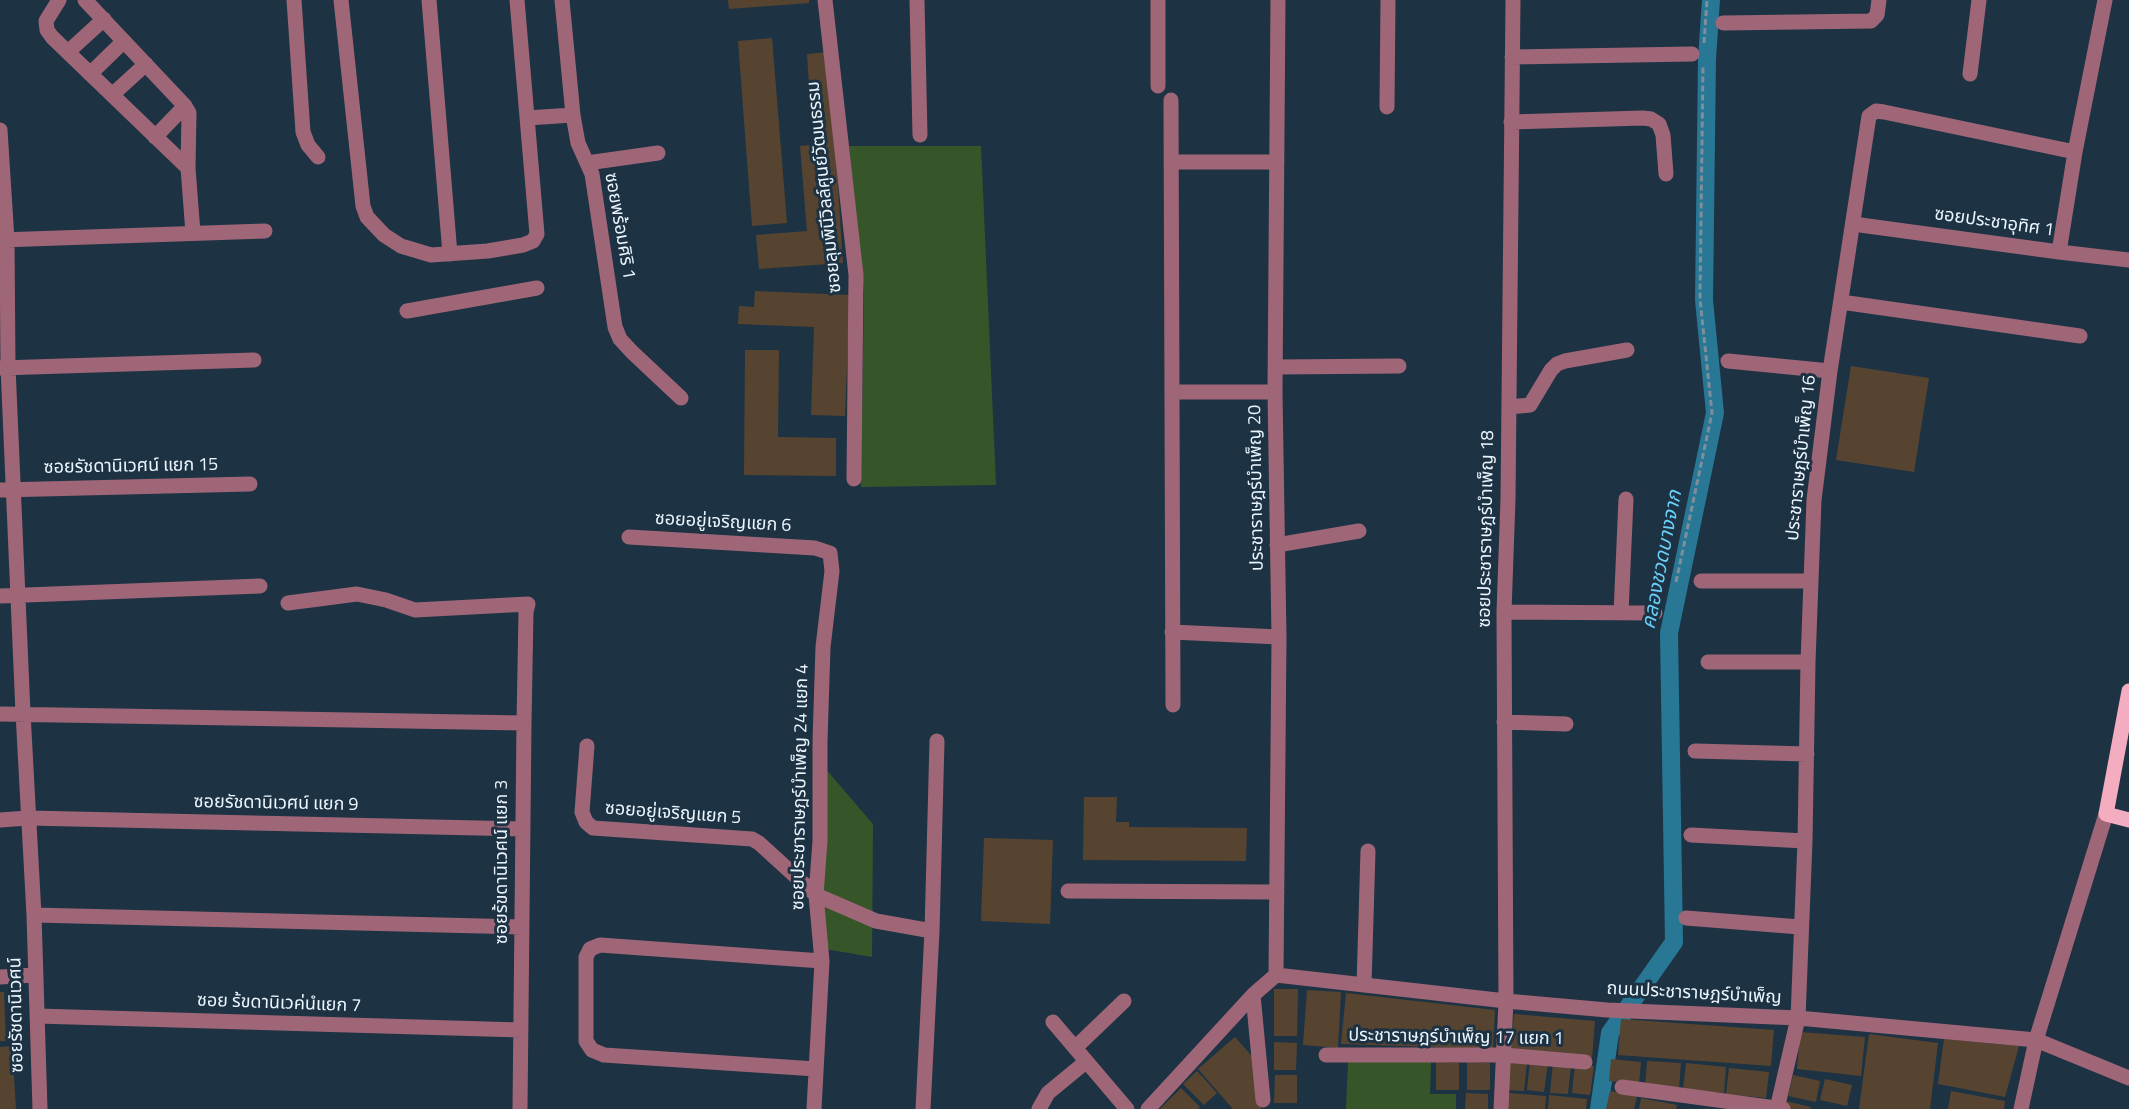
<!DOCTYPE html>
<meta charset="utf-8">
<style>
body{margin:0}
canvas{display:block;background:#1d3243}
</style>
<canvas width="2129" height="1109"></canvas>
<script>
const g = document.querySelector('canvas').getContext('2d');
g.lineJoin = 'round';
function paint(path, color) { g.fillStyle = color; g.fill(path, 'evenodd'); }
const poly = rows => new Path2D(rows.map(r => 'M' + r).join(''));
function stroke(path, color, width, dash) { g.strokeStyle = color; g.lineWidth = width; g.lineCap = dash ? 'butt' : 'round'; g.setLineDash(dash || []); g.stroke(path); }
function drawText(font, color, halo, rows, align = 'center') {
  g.font = font + ' "Titillium Web","Noto Sans Thai",sans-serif'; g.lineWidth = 6; g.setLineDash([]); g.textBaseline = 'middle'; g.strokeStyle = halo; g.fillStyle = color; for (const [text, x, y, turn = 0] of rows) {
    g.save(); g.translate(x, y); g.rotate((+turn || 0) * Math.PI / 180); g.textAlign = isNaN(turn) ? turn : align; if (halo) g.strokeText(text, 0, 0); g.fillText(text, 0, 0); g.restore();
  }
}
paint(poly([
 [849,146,981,146,996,485,861,487,864,293],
 [824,767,873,824,872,957,825,949,823,884],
 [1348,1062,1431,1062,1430,1094,1456,1094,1456,1109,1346,1109]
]), '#365629');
stroke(poly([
 [1599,1109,1610,1033,1674,942,1669,633,1715,413,1704,300,1707,59,1711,0]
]), '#287795', 18);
paint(poly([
 [728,0,809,0,809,3,729,9],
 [772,38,787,223,752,226,738,41],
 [829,52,843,263,759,269,756,235,807,231,800,146,813,145,807,54],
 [755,291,850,295,845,416,811,415,814,327,738,324,739,306,754,307],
 [745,350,779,350,778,437,836,438,836,476,744,475],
 [1851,366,1929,378,1914,472,1836,460],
 [1084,797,1117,797,1116,822,1129,822,1129,827,1247,828,1246,861,1083,860],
 [984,838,1053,840,1050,924,981,921],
 [1274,989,1298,989,1297,1036,1274,1036],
 [1307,990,1341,992,1338,1048,1303,1045],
 [0,992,4,992,6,1041,0,1041],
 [1346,993,1495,1010,1493,1049,1341,1044],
 [1514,1014,1595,1021,1592,1059,1511,1052],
 [1621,1019,1774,1030,1771,1066,1618,1055],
 [1800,1032,1865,1037,1861,1076,1797,1069],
 [1869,1034,1938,1043,1930,1109,1859,1109],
 [1235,1037,1258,1063,1261,1109,1233,1109,1198,1069],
 [1944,1039,2019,1046,2005,1097,1938,1084],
 [1274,1042,1297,1043,1296,1070,1274,1070],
 [12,1046,16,1109,0,1109,0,1047],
 [1611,1059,1641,1062,1639,1084,1609,1081],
 [1509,1060,1527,1062,1524,1091,1506,1090],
 [1530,1061,1548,1063,1544,1092,1527,1090],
 [1647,1061,1681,1063,1679,1089,1645,1087],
 [1436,1062,1459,1063,1459,1090,1436,1090],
 [1467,1062,1490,1063,1490,1090,1467,1090],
 [1553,1063,1571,1065,1568,1094,1550,1093],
 [1686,1063,1726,1067,1724,1093,1683,1089],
 [1575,1064,1594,1066,1590,1095,1572,1093],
 [1729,1068,1769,1072,1766,1098,1726,1094],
 [1197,1071,1217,1093,1204,1105,1183,1084],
 [1275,1075,1297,1075,1297,1103,1274,1103],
 [1793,1075,1820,1081,1816,1102,1788,1096],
 [1825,1079,1852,1085,1847,1106,1820,1100],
 [1181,1088,1200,1107,1198,1109,1160,1109],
 [1610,1091,1637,1096,1634,1109,1606,1109],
 [1951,1091,2005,1101,2004,1109,1948,1109],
 [1466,1093,1488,1094,1488,1109,1465,1109],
 [1509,1093,1546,1096,1545,1109,1507,1109],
 [1549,1095,1587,1099,1586,1109,1548,1109],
 [1641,1098,1677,1105,1676,1109,1639,1109],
 [1785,1101,1811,1107,1810,1109,1783,1109]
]), '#574430');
stroke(poly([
 [1704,43,1707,0],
 [1676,582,1712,413,1700,299,1703,65]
]), '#7e8e9b', 3, [6, 3]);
stroke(poly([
 [59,0,46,21,47,30,52,37,188,168],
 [85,0,185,106,189,113,188,168,193,233],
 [294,0,303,132,308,145,318,157],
 [341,0,363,206,367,217,384,235,401,246,431,255,488,251,523,245,533,241,537,234,517,0],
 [429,0,450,254],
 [562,0,573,115,578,143,592,174,615,327,620,339,632,352,681,398],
 [825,0,856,275,854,479],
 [917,0,920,135],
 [1723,23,1871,21,1877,15,1879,0],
 [68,52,104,19],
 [1512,57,1692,54],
 [90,74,124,41],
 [1970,74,1979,0],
 [1158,86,1158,0],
 [112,95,146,64],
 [1171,100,1173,705],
 [1387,107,1388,0],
 [527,118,573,115],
 [1511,122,1643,118,1651,119,1659,124,1663,135,1666,174],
 [0,130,7,240,8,367,23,713,34,915,40,1109],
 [155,137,185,106],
 [1171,162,1277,162],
 [587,163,658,153],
 [1853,224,2059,252,2129,260],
 [0,240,265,231],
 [2059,252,2075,152,2105,0],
 [1841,302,2080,336],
 [407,311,537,288],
 [1728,361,1830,371],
 [1276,367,1399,366],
 [0,368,254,360],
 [1172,392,1275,392],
 [1509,407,1530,405,1551,370,1557,364,1565,361,1627,350],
 [0,490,250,484],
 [629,537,815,548,830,553,832,571,823,647,820,741,820,841,816,895,822,961,814,1109],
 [1277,545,1359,531],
 [1701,581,1810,581],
 [0,596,260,586],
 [288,603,357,594,386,600,415,610,528,604,526,612,524,723,520,1109],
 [1504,612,1655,613],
 [1621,613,1626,499],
 [1172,632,1279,637],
 [1708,662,1808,662],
 [0,714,524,723],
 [1504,722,1566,724],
 [587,746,582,812,586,822,593,828,752,839,759,843,816,895,876,921,932,931,923,1109],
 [1695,751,1807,754],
 [0,820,28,818,523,829],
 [1691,835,1805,841],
 [1068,891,1277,892],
 [34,915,522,927],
 [1686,918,1800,927],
 [932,931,937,741],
 [1276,975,1279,637,1275,392,1278,0],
 [0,977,36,975],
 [1364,985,1368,851],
 [1253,995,1263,1100],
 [37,1016,521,1030],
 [1053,1022,1127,1109],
 [1075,1048,1124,1001],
 [1326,1055,1504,1055,1585,1062],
 [816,1069,604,1055,592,1050,586,1041,586,957,590,949,600,945,822,961],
 [1622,1087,1783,1109],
 [1039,1109,1048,1093,1082,1065],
 [1148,1109,1253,995,1276,975,1506,1001,1607,1010,1798,1018,2036,1040,2129,1078],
 [1501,1109,1506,1001,1504,612,1508,499,1513,0],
 [1777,1109,1798,1018,1805,841,1808,662,1814,500,1830,371,1869,116,1876,111,1884,112,2075,152],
 [2021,1109,2036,1040,2106,814]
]), '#9f6677', 15);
stroke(poly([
 [2129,691,2106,814,2129,820]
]), '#f4adc0', 15);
drawText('18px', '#ebf5fe', '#1d3243', [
 ["ซอยลุมพินีวิลล์ศูนย์วัฒนธรรม",825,187,-96],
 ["ซอยประชาอุทิศ 1",1994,223,8],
 ["ซอยพร้อมศิริ 1",619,226,80],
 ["ประชาราษฎร์บำเพ็ญ 16",1802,458,-84],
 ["ซอยรัชดานิเวศน์ แยก 15",131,467,-1],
 ["ประชาราษฎร์บำเพ็ญ 20",1257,488,-91],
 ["ซอยอยู่เจริญแยก 6",723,523,3],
 ["ซอยประชาราษฎร์บำเพ็ญ 18",1487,529,-89],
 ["ซอยประชาราษฎร์บำเพ็ญ 24 แยก 4",801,787,-89],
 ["ซอยรัชดานิเวศน์ แยก 9",276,804,1],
 ["ซอยอยู่เจริญแยก 5",673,814,4],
 ["ซอยร้ขดานิเวศน์ แยก 3",503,862,-90],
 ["ถนนประชาราษฎร์บำเพ็ญ",1694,994,3],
 ["ซอย ร้ขดานิเวค่นํแยก 7",279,1004,2],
 ["ซอยรัชดานิเวศน์",17,1015,-91],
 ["ประชาราษฎร์บำเพ็ญ 17 แยก 1",1456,1038,1]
]);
drawText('italic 20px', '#69cff8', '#1d3243', [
 ["คลองชวดบางจาก",1663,560,-79]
]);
</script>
